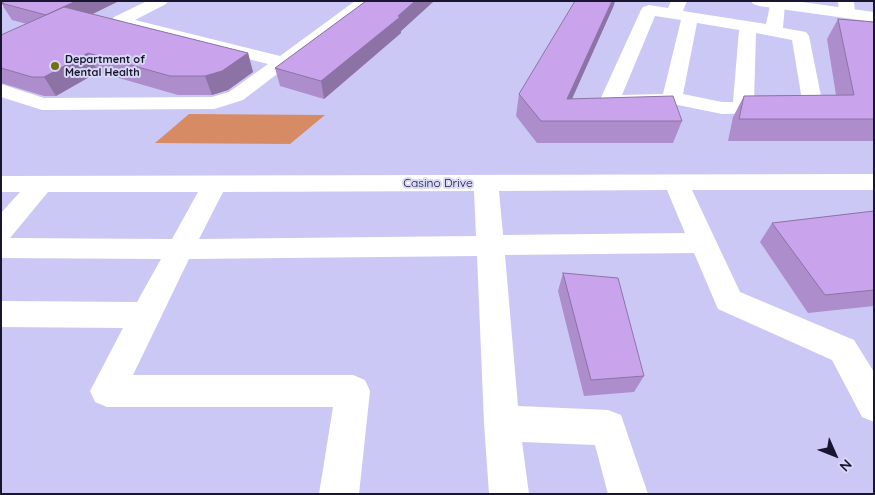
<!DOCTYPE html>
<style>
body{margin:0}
#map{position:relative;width:875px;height:495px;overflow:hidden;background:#cbc8f6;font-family:Quicksand,sans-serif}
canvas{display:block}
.frame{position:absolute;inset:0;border:2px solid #191531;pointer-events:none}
.north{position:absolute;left:810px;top:430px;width:50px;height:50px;-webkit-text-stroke:4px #d8d7f6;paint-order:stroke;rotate:134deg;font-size:14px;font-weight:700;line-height:20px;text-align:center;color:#191531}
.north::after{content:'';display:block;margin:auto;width:18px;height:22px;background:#191531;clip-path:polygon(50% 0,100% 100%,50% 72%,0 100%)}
</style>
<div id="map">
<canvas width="875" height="495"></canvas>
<div class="frame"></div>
<div class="north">N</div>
</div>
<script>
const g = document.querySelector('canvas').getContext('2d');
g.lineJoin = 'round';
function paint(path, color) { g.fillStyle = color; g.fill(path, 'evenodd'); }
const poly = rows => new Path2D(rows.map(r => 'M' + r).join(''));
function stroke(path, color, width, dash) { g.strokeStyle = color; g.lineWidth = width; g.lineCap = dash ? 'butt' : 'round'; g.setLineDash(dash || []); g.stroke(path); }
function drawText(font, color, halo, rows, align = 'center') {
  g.font = font + ' Quicksand,sans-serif'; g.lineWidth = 4; g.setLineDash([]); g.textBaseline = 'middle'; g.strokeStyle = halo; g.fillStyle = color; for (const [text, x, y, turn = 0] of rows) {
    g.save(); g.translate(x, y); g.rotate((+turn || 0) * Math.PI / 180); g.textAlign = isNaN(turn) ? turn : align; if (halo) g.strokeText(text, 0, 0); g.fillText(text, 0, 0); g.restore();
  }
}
paint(poly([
 [189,114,325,115,290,144,155,143]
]), '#d78b64');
paint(poly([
 [1,1,10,1,7,5,1,7,1,1],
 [147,1,168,1,166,4,135,20,280,56,355,1,373,1,243,100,221,107,214,109,42,110,1,97,1,84,44,98,212,97,229,92,268,64,114,25,112,21,114,17,147,1],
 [671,1,687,1,683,11,766,24,771,1,783,1,785,4,783,28,806,32,809,36,823,106,820,110,813,112,722,114,678,105,609,108,602,106,599,102,641,10,643,7,649,5,668,8,671,1],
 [655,16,681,20,663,94,622,95,655,16],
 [697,23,739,30,733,102,722,102,683,94,697,23],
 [756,33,792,40,802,100,754,101,756,33],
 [838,1,854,1,855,14,853,17,841,17,839,14,838,1],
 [874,174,874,190,692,190,740,292,854,340,874,372,874,422,862,417,832,360,718,309,694,253,505,255,518,406,608,410,621,415,648,494,608,494,595,445,522,442,529,494,489,494,484,423,477,256,189,259,133,375,353,375,365,380,370,391,359,494,319,494,333,407,107,407,95,402,90,391,123,328,1,327,1,301,137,302,161,259,1,258,1,213,20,192,1,192,1,176,874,174],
 [667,190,685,233,503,235,499,191,667,190],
 [474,191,476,236,199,239,223,192,474,191],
 [48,192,198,192,172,239,10,238,48,192]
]), '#fff');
paint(poly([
 [751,1,795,1,874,12,874,22,759,6,753,4,751,1]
]), '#fff');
paint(poly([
 [6,1,119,1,92,14,248,53,253,72,228,90,212,95,178,95,98,72,56,96,44,96,1,83,1,35,27,24,12,20,1,3],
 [366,1,434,1,401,31,401,33,324,99,280,86,275,68],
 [614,5,572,99,682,121,673,143,537,143,516,116,519,94],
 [838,19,874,22,874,141,728,141,733,117,744,96,836,95,827,39],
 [874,211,874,306,808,313,760,242,772,223],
 [563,273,644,376,634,392,584,396,558,291]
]), '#ad8dcb');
paint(poly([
 [76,1,119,1,56,32,46,15],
 [415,1,434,1,401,31,401,33,324,99,321,81],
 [612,1,615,1,614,5,562,121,567,99],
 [88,53,98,72,56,96,44,77],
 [248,53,253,72,228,90,212,95,205,76]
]), '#8d73a5');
const building = poly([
 [6,1,76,1,46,15,1,3,6,1],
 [366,1,415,1,398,16,400,17,321,81,275,68,366,1],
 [575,1,612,1,567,99,673,96,682,121,541,121,519,94,575,1],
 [64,7,248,53,222,71,205,76,170,76,88,53,44,77,32,77,1,68,1,35,64,7],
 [838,19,874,22,874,119,739,119,744,96,854,95,838,19],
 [874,211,874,290,825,295,772,223,874,211],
 [563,273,618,278,644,376,591,380,563,273]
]);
paint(building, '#c9a4ec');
stroke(building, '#8d73a5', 1);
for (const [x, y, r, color] of [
 [55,66,5,"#737012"]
]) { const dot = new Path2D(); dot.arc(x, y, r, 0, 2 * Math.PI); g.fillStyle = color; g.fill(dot); stroke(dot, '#d8d7f6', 2); }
drawText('bold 11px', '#191531', '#d8d7f6', [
 ["Department of",65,60],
 ["Mental Health",65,73]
], 'left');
drawText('12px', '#191531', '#d8d7f6', [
 ["Casino Drive",438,183]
]);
</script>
